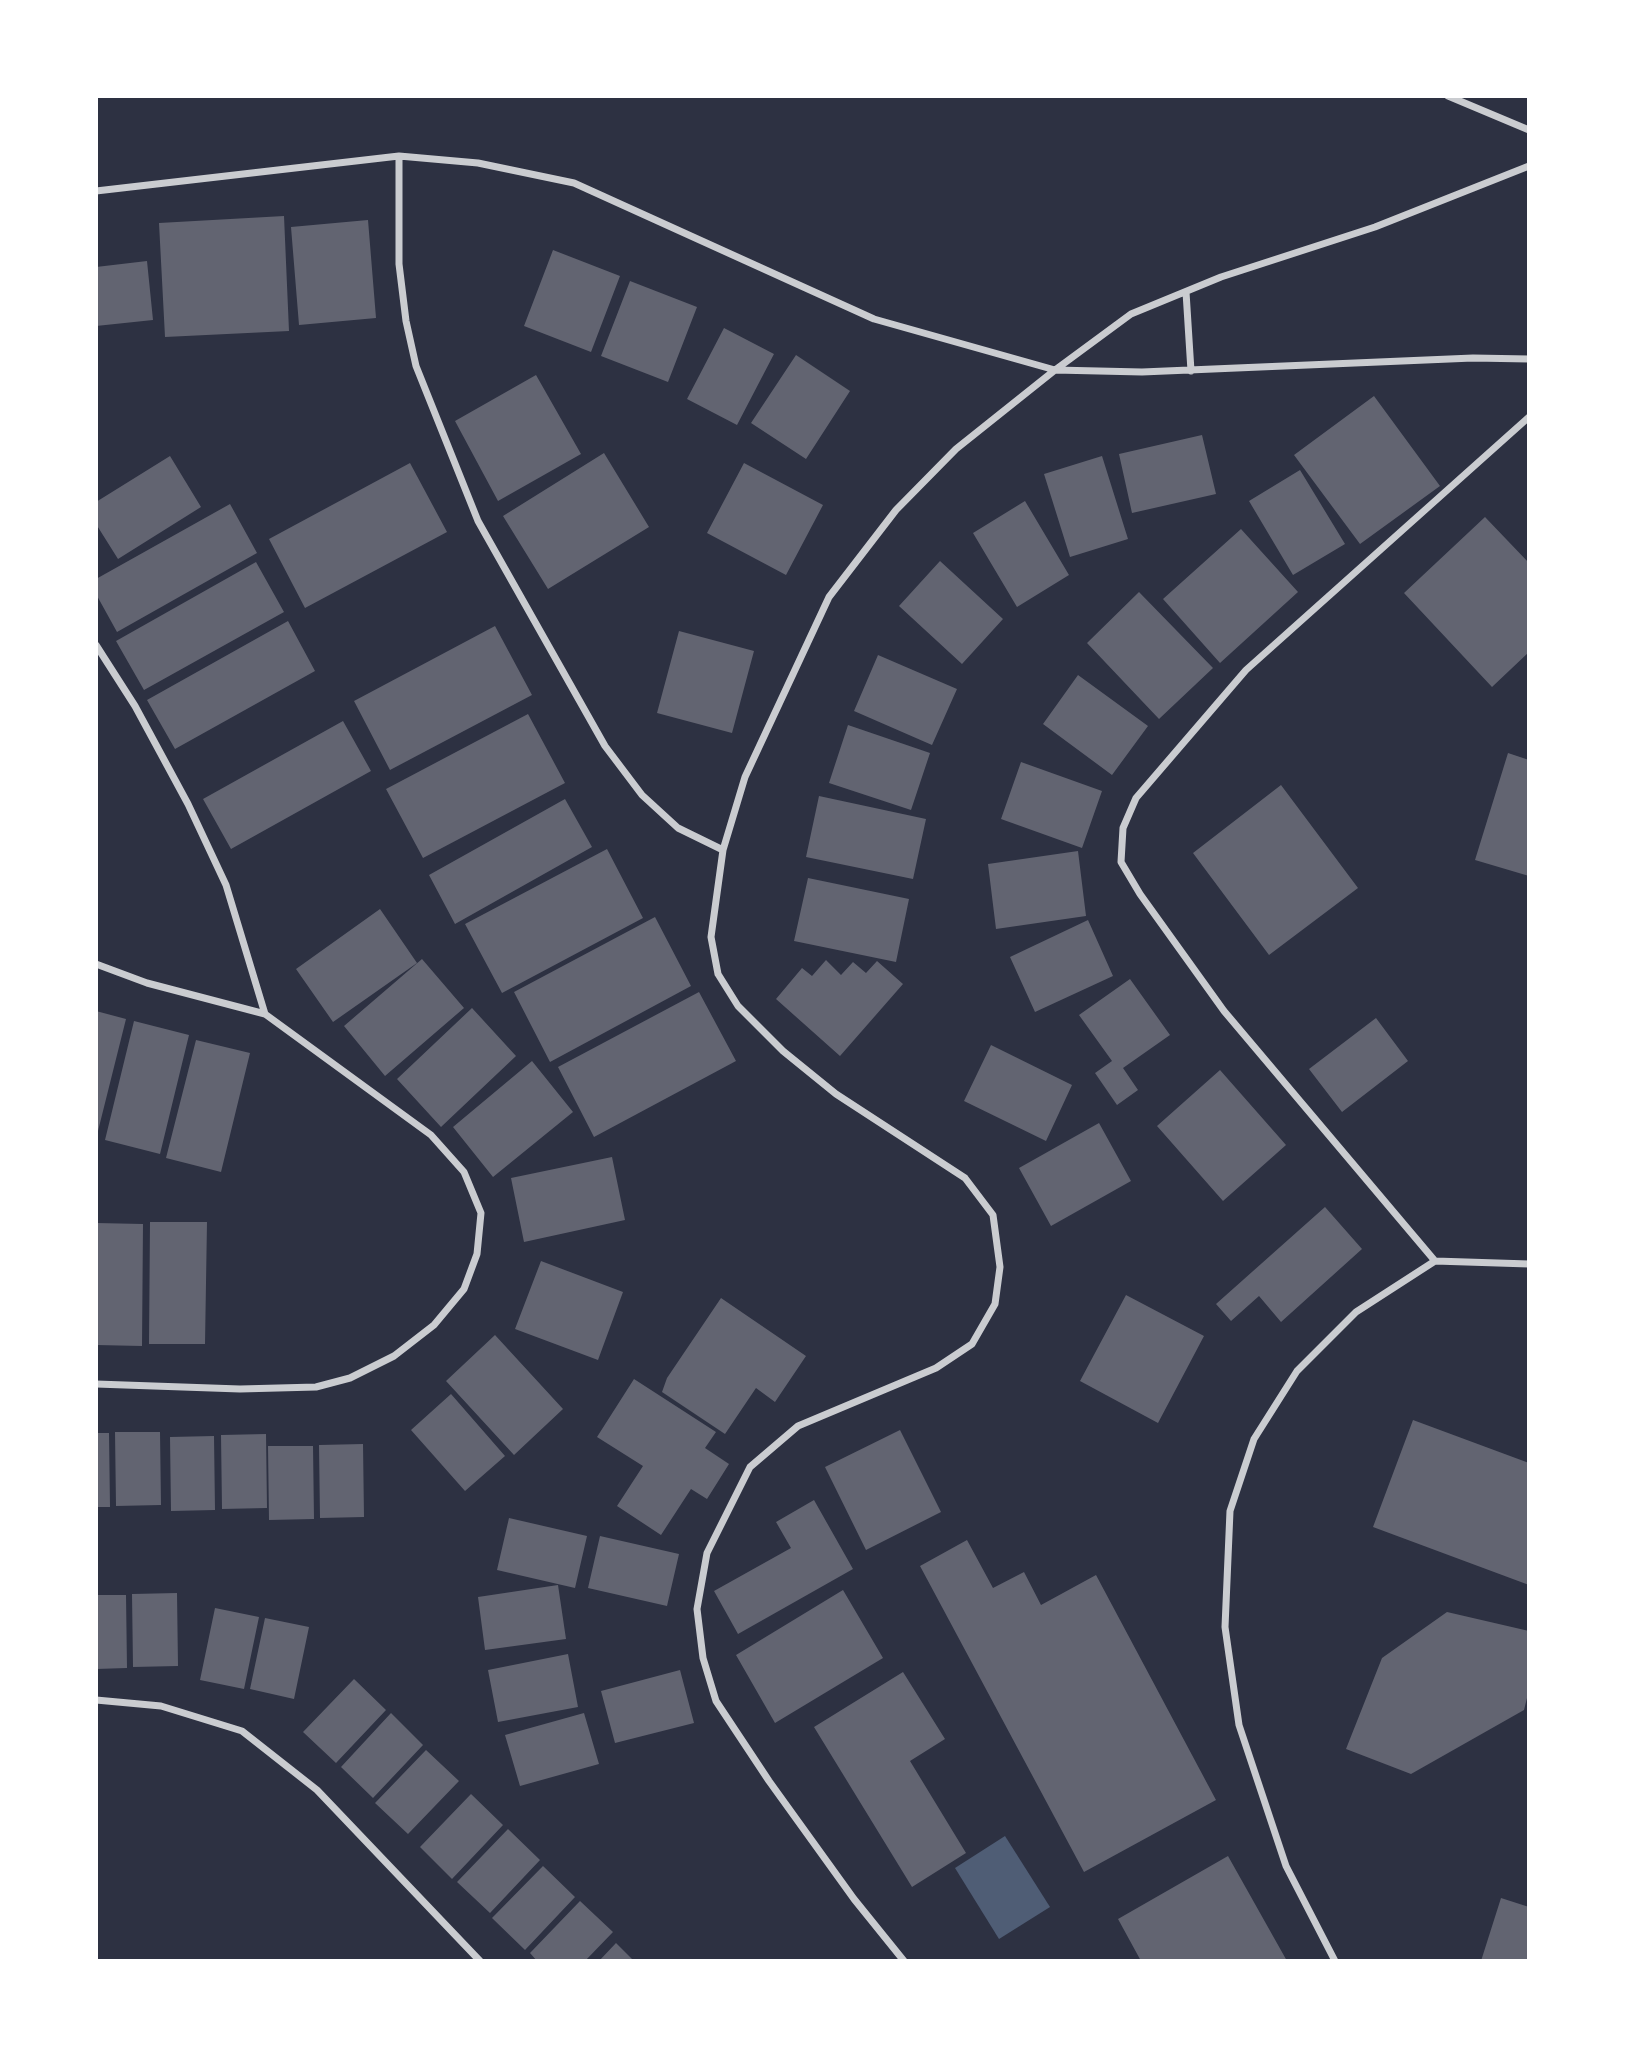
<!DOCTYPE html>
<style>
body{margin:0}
#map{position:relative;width:1625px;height:2057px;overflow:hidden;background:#2d3142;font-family:"Zilla Slab",serif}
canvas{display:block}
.frame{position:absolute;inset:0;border:98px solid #fff;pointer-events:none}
</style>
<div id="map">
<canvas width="1625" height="2057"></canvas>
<div class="frame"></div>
</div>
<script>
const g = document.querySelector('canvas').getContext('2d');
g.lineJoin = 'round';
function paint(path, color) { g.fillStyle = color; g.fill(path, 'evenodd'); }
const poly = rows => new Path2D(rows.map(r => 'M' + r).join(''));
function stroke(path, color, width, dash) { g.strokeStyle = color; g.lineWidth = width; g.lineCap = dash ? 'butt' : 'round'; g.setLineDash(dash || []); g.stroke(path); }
paint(poly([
 [1005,1836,1050,1907,999,1939,955,1868]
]), '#4f5d75');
paint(poly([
 [284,216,289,331,165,337,159,223],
 [368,220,376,318,299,325,291,227],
 [553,250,620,276,591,352,524,326],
 [147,261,153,320,96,326,96,267],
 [630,281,697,307,668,382,601,356],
 [724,328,774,354,737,425,687,399],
 [796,355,850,391,806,459,751,423],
 [536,375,581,454,498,501,455,421],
 [1374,396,1440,486,1360,544,1294,455],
 [1202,435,1216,494,1132,513,1119,454],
 [604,453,649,527,548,589,503,516],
 [170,456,201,507,118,559,96,524,96,502],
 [1102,456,1128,539,1070,557,1044,474],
 [410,463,447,532,305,608,269,539],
 [744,463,823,505,786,575,707,533],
 [1300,470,1345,544,1293,575,1249,501],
 [1025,501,1069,575,1017,607,973,533],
 [230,504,257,553,117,632,96,594,96,579],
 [1485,517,1529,563,1529,652,1492,687,1404,593],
 [1241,529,1298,592,1220,663,1163,599],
 [940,561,1003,619,962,664,899,606],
 [256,562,284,612,144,690,116,641],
 [1139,592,1213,668,1159,719,1087,643],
 [288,621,315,671,175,749,147,700],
 [495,626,532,695,390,770,354,701],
 [679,631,754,651,732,733,657,713],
 [878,655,957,689,932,745,854,711],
 [1078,675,1148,726,1112,775,1043,724],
 [528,714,565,783,423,858,386,789],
 [343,721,371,771,231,849,203,799],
 [848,725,930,753,911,810,829,783],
 [1508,753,1529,760,1529,876,1475,860],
 [1021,762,1102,791,1082,848,1001,819],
 [1281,785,1358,888,1269,955,1193,853],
 [819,796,926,819,913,879,806,857],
 [565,799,592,847,455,924,429,875],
 [607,849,643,918,502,993,465,924],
 [1078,851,1086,916,996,929,988,864],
 [808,878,909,899,896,962,794,941],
 [380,909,417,963,333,1022,296,969],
 [655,917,691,986,550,1062,514,992],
 [1088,920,1113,976,1035,1012,1010,957],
 [422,959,464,1008,385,1076,344,1026],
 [826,960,841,975,853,962,866,973,877,961,903,984,840,1056,776,999,802,968,812,976],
 [1130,979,1170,1035,1123,1068,1138,1090,1117,1105,1095,1073,1112,1061,1079,1015],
 [699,992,736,1061,594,1137,558,1067],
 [472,1008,516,1056,441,1127,397,1079],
 [96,1011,126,1019,97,1135,96,1134],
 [1376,1018,1408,1061,1342,1112,1309,1069],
 [134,1021,189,1035,160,1154,105,1140],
 [196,1040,250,1053,221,1172,166,1158],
 [991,1045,1072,1085,1046,1141,964,1101],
 [532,1061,573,1112,493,1177,453,1127],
 [1220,1070,1286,1145,1223,1201,1157,1126],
 [1099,1123,1131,1181,1051,1226,1019,1168],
 [612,1157,625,1220,524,1242,511,1178],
 [1325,1207,1362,1249,1281,1322,1259,1296,1231,1321,1216,1304],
 [150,1222,207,1222,205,1344,149,1344],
 [96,1223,143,1224,142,1346,96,1345],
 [541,1261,623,1292,598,1360,515,1329],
 [1126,1295,1204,1336,1158,1423,1080,1381],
 [721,1298,806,1356,775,1402,756,1388,725,1434,662,1392,667,1378],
 [495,1335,563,1409,514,1455,446,1381],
 [634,1379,716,1432,705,1448,729,1464,707,1499,691,1489,661,1535,617,1506,643,1466,597,1437],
 [451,1394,505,1456,465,1491,411,1430],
 [1413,1420,1529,1463,1529,1585,1373,1527],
 [900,1430,941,1512,866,1550,825,1467],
 [115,1432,160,1432,161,1505,116,1506],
 [96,1433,109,1433,110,1507,96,1507],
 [266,1434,267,1508,222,1509,221,1435],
 [214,1436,215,1510,171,1511,170,1437],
 [363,1444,364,1517,320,1518,319,1445],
 [268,1446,313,1446,314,1519,269,1520],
 [814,1500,853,1569,738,1634,714,1591,791,1548,776,1522],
 [509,1518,587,1536,575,1588,497,1570],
 [600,1536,679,1554,667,1606,588,1588],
 [967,1540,993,1588,1024,1572,1041,1605,1096,1575,1216,1800,1084,1872,920,1566],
 [558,1585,566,1639,485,1650,478,1597],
 [843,1590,883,1658,775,1723,736,1655],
 [177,1593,178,1666,133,1667,132,1594],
 [96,1595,126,1595,127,1668,96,1669],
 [215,1608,259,1617,244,1689,200,1680],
 [1447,1612,1529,1631,1529,1690,1524,1710,1411,1774,1346,1749,1382,1658],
 [265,1618,309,1627,294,1699,250,1689],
 [568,1654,578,1707,498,1722,488,1670],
 [680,1670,694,1723,615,1743,601,1691],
 [903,1672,945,1739,910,1761,966,1853,912,1887,814,1727],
 [354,1679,386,1710,336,1763,303,1732],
 [391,1713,423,1745,373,1798,341,1767],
 [584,1713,599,1764,520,1786,505,1735],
 [426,1750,459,1781,408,1834,375,1803],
 [471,1794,503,1825,452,1879,420,1847],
 [508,1829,540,1860,490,1913,457,1882],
 [1228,1856,1287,1961,1141,1961,1118,1919],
 [543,1866,575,1897,525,1950,492,1918],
 [1501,1898,1529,1907,1529,1961,1481,1961],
 [580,1901,613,1932,585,1961,537,1961,530,1953],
 [616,1943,634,1961,599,1961]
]), '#626471');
stroke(poly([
 [1448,96,1529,130],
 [399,156,399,264,406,321,416,366,478,521,605,746,642,795,678,828,723,850],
 [96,191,399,156,478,163,574,183,874,319,1055,370,1142,372,1473,358,1529,359],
 [1186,292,1191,371],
 [96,645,135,706,188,804,226,885,265,1014,431,1135,464,1172,481,1213,477,1254,464,1289,434,1325,394,1356,350,1378,316,1387,240,1389,96,1384],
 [96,964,147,983,265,1014],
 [1435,1261,1224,1011,1140,894,1121,862,1123,828,1136,798,1246,670,1529,417],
 [96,1700,161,1706,242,1731,317,1790,480,1961],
 [904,1961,854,1899,769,1781,716,1701,703,1658,697,1609,707,1553,750,1467,798,1426,936,1368,972,1344,995,1304,1000,1267,993,1215,965,1178,836,1094,783,1051,738,1006,718,974,711,937,723,850,745,777,829,597,896,510,956,449,1055,370,1131,314,1221,277,1375,227,1529,166],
 [1335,1961,1286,1866,1239,1725,1225,1627,1230,1511,1254,1439,1297,1371,1356,1312,1435,1261,1529,1264]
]), '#caccd0', 7);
</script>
